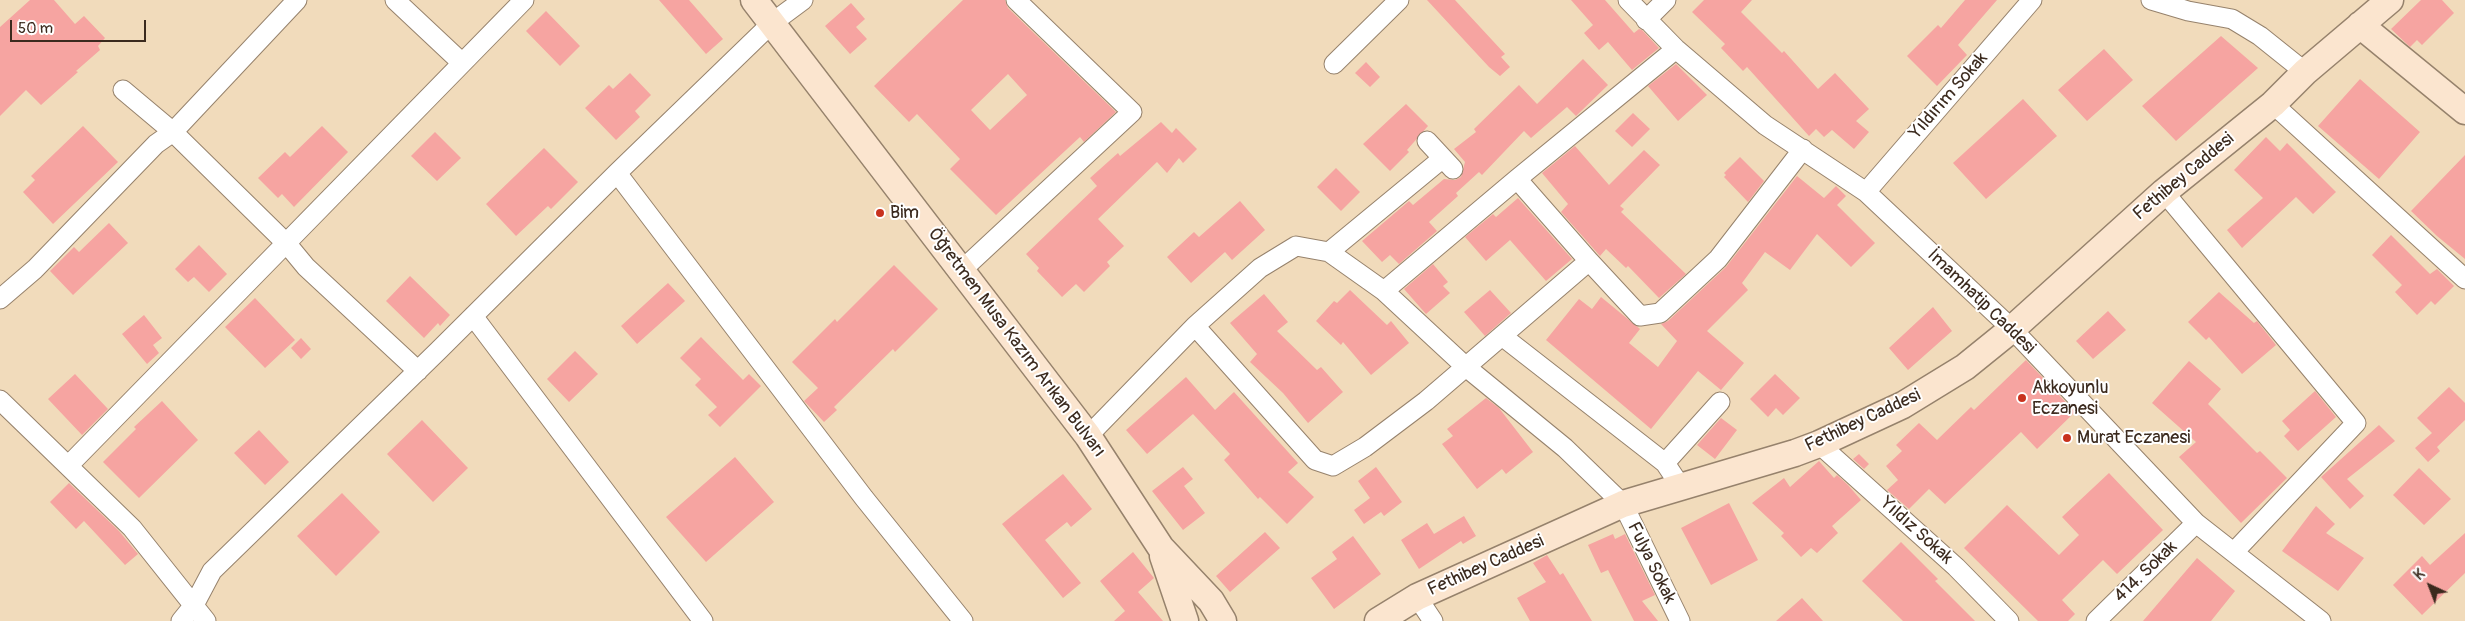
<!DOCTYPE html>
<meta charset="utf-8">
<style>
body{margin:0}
#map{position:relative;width:2465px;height:621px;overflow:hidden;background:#f1dbbb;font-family:Pangolin,sans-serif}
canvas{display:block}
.north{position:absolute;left:2405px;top:561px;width:50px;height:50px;-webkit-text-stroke:4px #fff;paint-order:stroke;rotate:317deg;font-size:14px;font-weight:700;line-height:20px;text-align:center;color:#3b2a1e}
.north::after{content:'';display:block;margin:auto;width:18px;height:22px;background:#3b2a1e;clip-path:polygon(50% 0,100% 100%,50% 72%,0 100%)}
.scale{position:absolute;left:10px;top:20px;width:136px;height:22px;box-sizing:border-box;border:2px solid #3b2a1e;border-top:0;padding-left:6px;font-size:15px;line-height:18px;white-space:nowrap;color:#3b2a1e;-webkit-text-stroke:4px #fff;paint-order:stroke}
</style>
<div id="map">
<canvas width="2465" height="621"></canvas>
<div class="north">K</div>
<div class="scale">50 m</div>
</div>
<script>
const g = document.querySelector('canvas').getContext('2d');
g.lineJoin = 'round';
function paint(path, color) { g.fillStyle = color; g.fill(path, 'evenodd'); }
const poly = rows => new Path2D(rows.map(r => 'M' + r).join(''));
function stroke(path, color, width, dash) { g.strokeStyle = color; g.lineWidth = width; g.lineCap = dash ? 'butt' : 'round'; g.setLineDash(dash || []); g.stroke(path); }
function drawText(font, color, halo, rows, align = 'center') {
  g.font = font + ' Pangolin,sans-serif'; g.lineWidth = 4; g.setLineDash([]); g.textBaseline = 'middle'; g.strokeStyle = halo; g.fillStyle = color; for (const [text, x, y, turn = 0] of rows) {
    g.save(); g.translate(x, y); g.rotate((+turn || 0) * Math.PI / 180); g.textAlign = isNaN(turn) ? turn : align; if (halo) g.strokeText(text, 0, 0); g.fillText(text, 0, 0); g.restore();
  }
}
paint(poly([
 [30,0,54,0,75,24,84,16,105,38,98,46,100,50,76,71,78,72,41,105,26,90,0,116,0,27],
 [659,0,689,0,723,39,706,54],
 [963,0,1005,0,1008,8,1116,112,1084,142,1080,137,996,215,950,169,960,159,917,114,909,122,874,86],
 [1008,74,1027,95,990,130,971,110],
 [1427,0,1455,0,1505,54,1501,57,1510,67,1500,76,1489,67],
 [1571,0,1605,0,1634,33,1639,29,1642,30,1659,48,1632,70,1608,42,1599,50,1584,33,1593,25],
 [1704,0,1752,0,1741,12,1782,53,1784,51,1818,89,1835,73,1869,109,1856,121,1869,132,1854,149,1832,130,1824,137,1816,129,1809,136,1747,67,1743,71,1721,48,1725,44,1692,12],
 [1965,0,1997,0,1958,45,1967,55,1937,86,1907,56,1938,25,1941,28],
 [2421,0,2442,0,2454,13,2422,45,2417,40,2410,47,2391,29],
 [851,3,865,19,856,27,867,39,850,54,825,26],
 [546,11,580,46,560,66,526,31],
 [2221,36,2258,68,2176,141,2142,106],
 [2104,49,2133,80,2087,121,2058,90],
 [1583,59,1608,85,1576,116,1567,107,1531,138,1524,131,1482,175,1479,172,1456,193,1458,196,1429,222,1437,231,1399,264,1390,255,1382,262,1362,241,1409,201,1413,205,1444,179,1455,180,1461,177,1465,162,1454,149,1476,132,1474,129,1519,85,1537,104],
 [1366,62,1380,77,1370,87,1355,73],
 [1676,64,1707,95,1678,121,1648,86],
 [630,73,651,95,635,111,640,117,616,140,585,108,609,85,613,89],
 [2360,79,2420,132,2379,179,2318,126],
 [2023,99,2057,136,1986,199,1953,163],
 [1406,104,1428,126,1407,150,1409,152,1390,171,1363,144],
 [1633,113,1650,129,1632,147,1615,131],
 [1161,122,1172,133,1176,128,1197,149,1183,163,1179,158,1167,173,1157,162,1098,219,1124,246,1107,262,1110,266,1084,292,1076,284,1062,297,1037,271,1039,268,1026,254,1097,186,1090,178,1118,153,1120,156],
 [83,126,118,162,53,224,23,192,35,180,31,176],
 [322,126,348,152,294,207,282,194,278,198,258,178,285,152,290,157],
 [435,132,461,158,437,181,411,156],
 [2266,137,2280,151,2287,143,2336,192,2313,214,2296,197,2242,248,2227,230,2263,198,2234,170],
 [1575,146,1609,185,1644,150,1660,165,1620,206,1624,209,1621,212,1686,274,1659,298,1628,266,1626,268,1606,249,1600,256,1561,212,1568,204,1542,173],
 [544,148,578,182,551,209,548,206,516,236,486,204],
 [2465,155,2465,259,2437,236,2411,211],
 [1740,157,1764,181,1748,202,1724,177,1726,175,1724,173],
 [1336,168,1360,192,1341,211,1317,187],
 [1797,176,1824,198,1836,186,1846,196,1837,205,1875,243,1851,267,1817,234,1790,270,1765,252,1742,283,1748,290,1707,331,1744,363,1721,390,1698,371,1651,429,1546,340,1579,299,1592,309,1601,297,1640,329,1629,343,1658,367,1677,341,1661,324,1668,321,1726,267],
 [1518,198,1572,259,1546,281,1510,240,1486,261,1465,237,1493,214,1496,217],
 [1240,201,1265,230,1232,260,1225,252,1191,283,1167,257,1194,232,1199,237],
 [109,223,128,243,73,295,50,271,74,247,79,252],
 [2391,235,2430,274,2437,269,2454,286,2435,305,2431,301,2417,315,2395,292,2402,285,2372,255],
 [199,245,227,274,209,292,194,277,188,282,175,269],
 [1433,264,1448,282,1443,286,1450,293,1426,314,1404,289],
 [894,265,938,309,895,352,893,349,834,407,837,410,824,422,804,401,818,388,792,362,835,319,837,322],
 [410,276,450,315,440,326,438,323,424,338,386,301],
 [668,283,685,301,637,344,621,326],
 [1350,290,1387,325,1391,321,1409,343,1371,375,1343,342,1341,345,1316,321,1334,301,1337,303],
 [1490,290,1511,313,1485,336,1464,312],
 [2219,292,2254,323,2257,321,2276,345,2242,374,2209,337,2206,340,2188,322],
 [1264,294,1288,322,1277,331,1317,370,1321,367,1343,392,1308,423,1283,393,1250,362,1257,354,1230,323],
 [255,298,295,340,265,368,225,327],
 [1933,307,1952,331,1908,370,1889,348],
 [2108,311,2126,330,2093,359,2076,341],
 [144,315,162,338,153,345,159,353,147,364,122,334],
 [701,337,743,380,749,374,761,386,720,427,708,415,717,407,695,385,701,379,680,358],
 [301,338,311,349,301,359,291,348],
 [575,351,598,374,569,402,547,379],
 [2026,360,2075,412,2037,449,2021,432,1945,504,1929,489,1909,509,1887,490,1898,480,1886,466,1902,451,1896,445,1919,423,1937,440,1971,407,1974,410],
 [2189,361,2221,389,2208,404,2257,453,2260,451,2287,478,2241,523,2179,457,2196,442,2152,403],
 [75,374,108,409,82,435,48,399],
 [1775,374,1800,398,1783,415,1776,408,1768,417,1750,399],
 [1186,377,1215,410,1234,392,1298,463,1288,472,1314,497,1287,524,1260,497,1258,499,1224,460,1230,454,1193,414,1147,454,1126,430],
 [2449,387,2465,403,2465,420,2437,447,2440,451,2428,462,2415,448,2432,433,2417,418],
 [2315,391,2336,417,2298,451,2284,436,2290,430,2282,421],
 [1486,398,1499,408,1533,452,1506,474,1502,469,1477,489,1442,444,1453,436,1447,429],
 [162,401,198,440,139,498,103,462,136,429,134,427],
 [1721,418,1737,430,1715,459,1697,445],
 [422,420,468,468,433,502,387,454],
 [2379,425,2395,441,2347,479,2364,496,2350,509,2321,477],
 [259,430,289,462,265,485,234,453],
 [1859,454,1869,464,1864,469,1853,459],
 [735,457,774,502,706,562,666,517],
 [1819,461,1834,478,1837,475,1848,485,1861,500,1832,526,1838,533,1817,553,1811,548,1801,557,1781,536,1784,533,1752,503,1784,478,1790,487],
 [1183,467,1193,479,1184,486,1205,513,1183,530,1152,491],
 [1376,467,1402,502,1384,516,1381,512,1364,524,1354,510,1370,498,1358,481],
 [2419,468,2451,499,2424,525,2393,495],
 [2109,473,2163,530,2117,574,2103,560,2062,600,2075,614,2068,621,2038,621,1964,548,2007,505,2059,555,2079,535,2062,517],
 [1063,474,1092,509,1071,527,1067,522,1045,540,1081,583,1063,598,1002,524],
 [69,483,119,531,138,554,125,565,84,521,76,529,50,502],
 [342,493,380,532,336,576,297,536],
 [1729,503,1758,560,1711,585,1681,528],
 [2316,506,2335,524,2326,533,2364,558,2338,591,2282,551],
 [1464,516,1476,536,1463,544,1461,541,1419,569,1401,540,1427,523,1434,534],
 [1265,532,1280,548,1230,592,1216,576],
 [2465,533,2465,573,2422,615,2393,585,2422,556,2430,565],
 [1613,534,1615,539,1625,534,1655,595,1642,601,1658,621,1634,621,1608,570,1601,573,1588,545],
 [1353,536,1381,574,1334,609,1311,578,1337,559,1332,552],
 [1901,542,1938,579,1935,581,1975,621,1903,621,1862,581],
 [1133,552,1154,578,1138,592,1163,621,1114,621,1125,611,1100,581],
 [1547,555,1560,575,1563,573,1592,621,1530,621,1517,598,1546,582,1533,563],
 [2197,558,2235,591,2211,621,2143,621],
 [1802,598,1823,621,1776,621]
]), '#f6a4a1');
const street = poly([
 [395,0,461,62],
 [1628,0,1676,49,1765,125,1866,192,2012,329,2196,523,2321,621],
 [2151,0,2188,11,2232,19,2260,36,2305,72],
 [1646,20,1666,0],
 [1334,64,1399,0],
 [123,90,173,132,287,244,306,267,418,371],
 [2273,104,2465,279],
 [1427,141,1453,169],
 [617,173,864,498,963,621],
 [1866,192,2032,0],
 [2164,192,2356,423,2234,552],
 [1329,252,1443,158],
 [1589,261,1640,316,1660,313,1718,259,1803,149],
 [963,269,1132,112,1016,0],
 [1384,291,1517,179,1676,49],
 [0,299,35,269,156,144,173,132,297,0],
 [473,316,703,621],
 [1195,326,1315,460,1333,466,1365,447,1426,401,1589,261,1517,179],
 [1502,336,1665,463,1681,487],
 [0,400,132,528,206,621],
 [1088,436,1195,326,1260,268,1296,246,1329,252,1384,291,1466,367,1565,448,1623,504,1680,621],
 [1819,444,1956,567,2009,621],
 [1665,463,1720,402],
 [68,466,524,0],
 [1417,597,1433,621],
 [181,621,194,605,212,571,438,351,617,173,772,23,803,0],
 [2096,621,2196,523]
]);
const secondary = poly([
 [754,0,1088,436,1161,548,1211,601,1223,621],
 [2360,25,2465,111],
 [1163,556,1185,621],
 [1378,621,1417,597,1623,504,1795,453,1819,444,1903,405,1965,367,2012,329,2164,192,2273,104,2305,72,2390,0]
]);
stroke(street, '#96826c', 21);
stroke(secondary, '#96826c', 29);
stroke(street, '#fff', 19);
stroke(secondary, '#fbe5cf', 26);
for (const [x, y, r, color] of [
 [880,213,5,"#c8321e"],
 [2022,398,5,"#c8321e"],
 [2067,438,5,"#c8321e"]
]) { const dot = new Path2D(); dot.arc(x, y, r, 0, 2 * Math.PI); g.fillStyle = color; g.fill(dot); stroke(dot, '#fff', 2); }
drawText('18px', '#3b2a1e', '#fff', [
 ["Yıldırım Sokak",1949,96,-49],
 ["Fethibey Caddesi",2184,177,-40],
 ["İmamhatip Caddesi",1981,302,44],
 ["Öğretmen Musa Kazım Arıkan Bulvarı",1016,343,53],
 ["Fethibey Caddesi",1863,421,-25],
 ["Yıldız Sokak",1916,531,42],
 ["Fulya Sokak",1651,563,64],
 ["Fethibey Caddesi",1486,566,-24],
 ["414. Sokak",2146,572,-44]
]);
drawText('18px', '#3b2a1e', '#fff', [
 ["Bim",890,213],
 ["Akkoyunlu",2032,388],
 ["Eczanesi",2032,409],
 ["Murat Eczanesi",2077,438]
], 'left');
</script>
